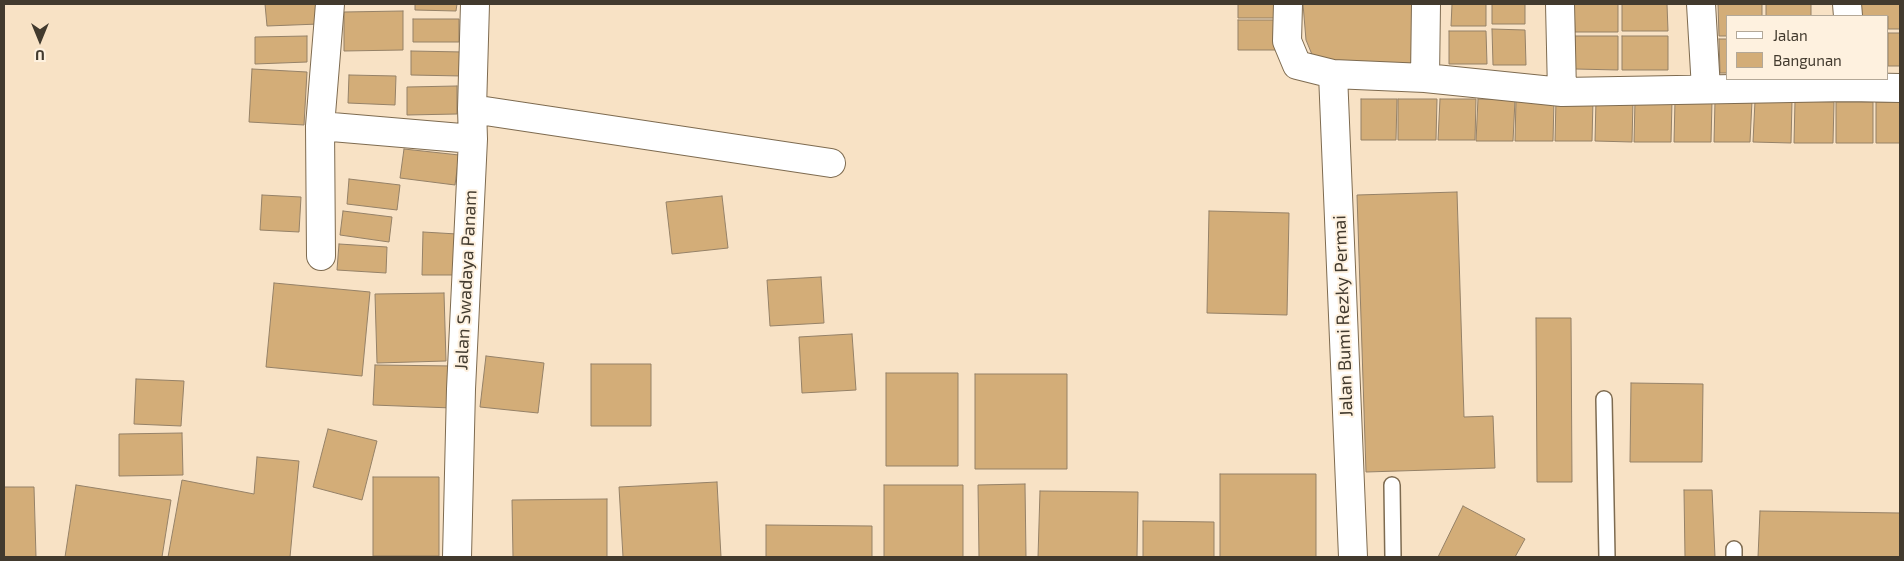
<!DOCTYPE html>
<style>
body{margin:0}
#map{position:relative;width:1904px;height:561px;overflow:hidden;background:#f8e2c5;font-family:"Exo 2",sans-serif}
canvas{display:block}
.frame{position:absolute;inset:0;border:5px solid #423a2e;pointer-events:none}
.legend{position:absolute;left:1726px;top:15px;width:162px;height:65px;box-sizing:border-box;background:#fef1df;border:1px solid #b3a898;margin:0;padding:6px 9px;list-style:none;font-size:15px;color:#423a2e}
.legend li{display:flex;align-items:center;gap:10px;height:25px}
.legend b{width:25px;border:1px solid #b3a898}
.north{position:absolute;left:15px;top:15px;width:50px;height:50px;-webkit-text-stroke:4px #fef1df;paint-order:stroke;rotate:180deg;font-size:14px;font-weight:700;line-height:20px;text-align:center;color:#423a2e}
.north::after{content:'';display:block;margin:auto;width:18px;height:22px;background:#423a2e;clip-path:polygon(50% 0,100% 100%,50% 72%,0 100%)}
</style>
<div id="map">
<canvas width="1904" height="561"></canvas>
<div class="frame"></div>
<ul class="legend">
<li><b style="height:6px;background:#fff"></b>Jalan</li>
<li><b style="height:14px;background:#d3ad78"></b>Bangunan</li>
</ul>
<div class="north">U</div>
</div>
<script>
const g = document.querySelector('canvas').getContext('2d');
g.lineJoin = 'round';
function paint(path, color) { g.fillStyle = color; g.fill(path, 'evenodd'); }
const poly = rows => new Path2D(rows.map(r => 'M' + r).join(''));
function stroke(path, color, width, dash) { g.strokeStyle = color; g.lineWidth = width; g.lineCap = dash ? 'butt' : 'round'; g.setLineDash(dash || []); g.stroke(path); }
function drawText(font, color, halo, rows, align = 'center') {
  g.font = font + ' "Exo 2",sans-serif'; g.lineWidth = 4; g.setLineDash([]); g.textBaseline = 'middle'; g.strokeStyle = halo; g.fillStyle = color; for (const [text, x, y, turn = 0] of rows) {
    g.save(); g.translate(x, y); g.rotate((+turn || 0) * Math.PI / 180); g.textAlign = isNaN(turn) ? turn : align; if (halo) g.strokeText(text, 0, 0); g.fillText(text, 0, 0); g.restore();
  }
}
const building = poly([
 [265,4,318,4,319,24,267,26,265,4],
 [415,4,457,4,456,11,415,10,415,4],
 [1238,4,1285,4,1285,18,1238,18,1238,4],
 [1303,4,1416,4,1417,68,1360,66,1313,57,1306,40,1303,4],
 [1452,4,1486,4,1486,26,1451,26,1452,4],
 [1492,4,1525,4,1525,24,1492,24,1492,4],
 [1574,4,1618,4,1618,32,1575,32,1574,4],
 [1622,4,1667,4,1668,31,1622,31,1622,4],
 [1718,4,1762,4,1762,16,1728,16,1728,36,1719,36,1718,4],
 [1766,4,1811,4,1811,16,1766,16,1766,4],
 [1859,4,1900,4,1900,29,1888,29,1888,16,1859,16,1859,4],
 [403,11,403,50,344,51,344,12,403,11],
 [413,19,459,19,459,42,413,42,413,19],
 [1238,20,1285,20,1285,50,1238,50,1238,20],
 [1492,29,1525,30,1526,65,1493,65,1492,29],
 [1449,31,1486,31,1487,64,1449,64,1449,31],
 [1888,33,1900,33,1900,66,1888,66,1888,33],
 [307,36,307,62,255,64,255,37,307,36],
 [1575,36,1618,36,1618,70,1575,69,1575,36],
 [1622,36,1668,36,1668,70,1622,70,1622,36],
 [1719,39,1728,39,1728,73,1720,73,1719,39],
 [411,51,463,52,462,76,411,75,411,51],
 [252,69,307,72,304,125,249,122,252,69],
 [349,75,396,76,395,105,348,103,349,75],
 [457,86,457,114,407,115,407,87,457,86],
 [1361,99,1397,99,1396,140,1361,140,1361,99],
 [1398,99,1437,99,1436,140,1398,140,1398,99],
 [1440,99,1476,99,1475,140,1438,140,1440,99],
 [1478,99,1515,100,1513,141,1476,141,1478,99],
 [1516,100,1554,100,1553,141,1515,141,1516,100],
 [1556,100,1593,100,1592,141,1555,141,1556,100],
 [1596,100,1633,101,1632,142,1595,141,1596,100],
 [1635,101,1672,101,1671,142,1634,142,1635,101],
 [1675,101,1712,101,1711,142,1674,142,1675,101],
 [1715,101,1752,101,1750,142,1714,142,1715,101],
 [1755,101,1792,101,1791,143,1753,142,1755,101],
 [1795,101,1834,102,1833,143,1794,143,1795,101],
 [1836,102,1873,102,1873,143,1836,143,1836,102],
 [1876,102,1900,102,1900,143,1876,143,1876,102],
 [404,149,459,155,455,185,400,178,404,149],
 [349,179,400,185,397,210,347,204,349,179],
 [1457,192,1464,417,1493,416,1495,468,1366,472,1357,195,1457,192],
 [262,195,301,197,299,232,260,230,262,195],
 [722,196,728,248,672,254,666,202,722,196],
 [343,211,392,217,389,242,340,235,343,211],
 [1209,211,1289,213,1287,315,1207,313,1209,211],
 [423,232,457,234,456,275,422,275,423,232],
 [339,244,387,247,386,273,337,270,339,244],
 [821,277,824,323,770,326,767,280,821,277],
 [274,283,370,292,362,376,266,367,274,283],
 [444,293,446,361,377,363,375,294,444,293],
 [1536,318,1571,318,1572,482,1537,482,1536,318],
 [852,334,856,390,802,393,799,337,852,334],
 [486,356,544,363,538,413,480,407,486,356],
 [591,364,651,364,651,426,591,426,591,364],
 [375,365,454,366,452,408,373,405,375,365],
 [886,373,958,373,958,466,886,466,886,373],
 [975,374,1067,374,1067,469,975,469,975,374],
 [136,379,184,381,181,426,134,424,136,379],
 [1631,383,1703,384,1702,462,1630,462,1631,383],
 [328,429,377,441,362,500,313,487,328,429],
 [182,433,183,475,119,476,119,434,182,433],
 [257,457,299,461,290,557,168,557,182,480,254,494,257,457],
 [1220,474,1316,474,1316,557,1220,557,1220,474],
 [373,477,439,477,439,556,373,556,373,477],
 [717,482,721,557,623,557,619,487,717,482],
 [1025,484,1026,557,979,557,978,485,1025,484],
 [76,485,171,500,162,557,65,557,76,485],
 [884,485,963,485,963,557,884,557,884,485],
 [4,487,34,487,36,557,4,557,4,487],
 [1684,490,1712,490,1715,557,1685,557,1684,490],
 [1040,491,1138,492,1137,557,1038,557,1040,491],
 [607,499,607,557,513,557,512,500,607,499],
 [1463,506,1525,539,1515,557,1438,557,1463,506],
 [1760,511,1900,513,1900,557,1758,557,1760,511],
 [1143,521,1214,522,1214,557,1143,557,1143,521],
 [766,525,872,526,872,557,766,557,766,525]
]);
paint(building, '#d3ad78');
stroke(building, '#958167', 1);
const lane = poly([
 [1604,399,1607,557],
 [1392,485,1393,557],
 [1734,549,1734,557]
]);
const street = poly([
 [1288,4,1287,41,1297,65,1333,74,1425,78,1562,92,1849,87,1900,88],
 [1560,4,1562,92],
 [1701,4,1706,89],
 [1847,4,1848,16],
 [1333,74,1353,557],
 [1425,78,1426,4],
 [472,109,831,163],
 [320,126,473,139],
 [321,256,320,126,330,4],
 [457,557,461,389,473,139,472,109,475,4]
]);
stroke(lane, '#7e6b50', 18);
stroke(street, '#7e6b50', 30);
stroke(lane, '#fff', 15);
stroke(street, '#fff', 28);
drawText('18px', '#423a2e', '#fef1df', [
 ["Jalan Swadaya Panam",466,280,-87],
 ["Jalan Bumi Rezky Permai",1343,316,-92]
]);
</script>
